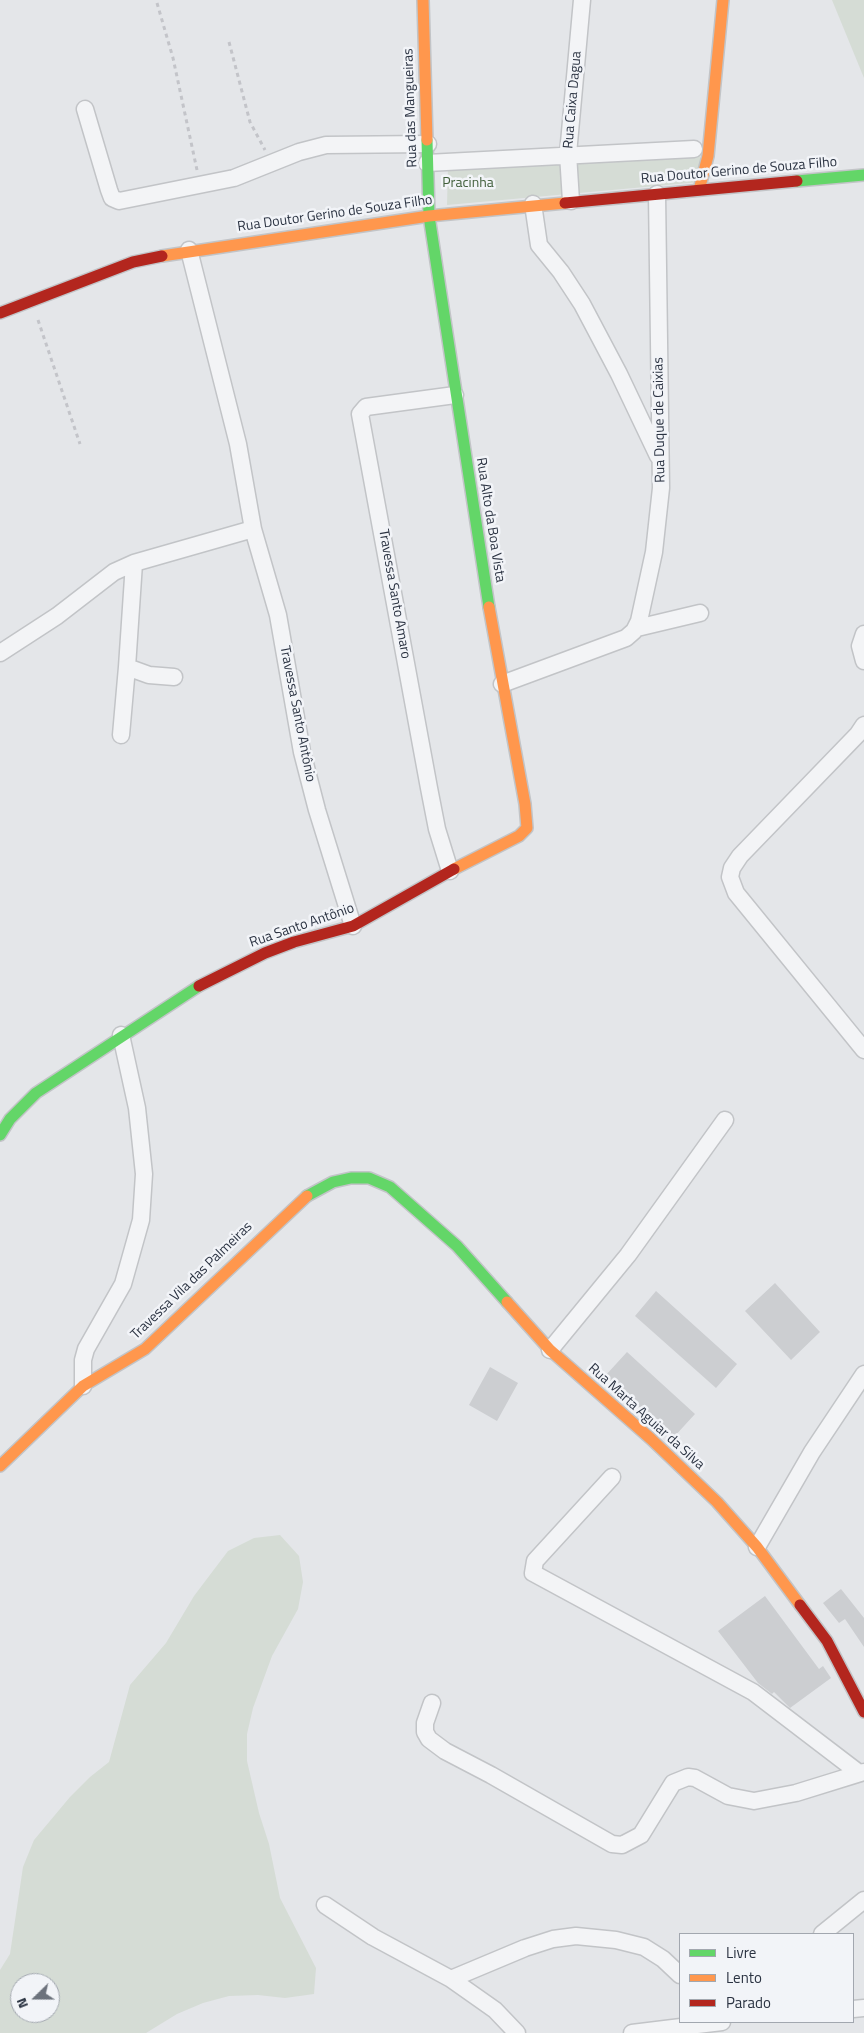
<!DOCTYPE html>
<meta charset="utf-8">
<style>
body{margin:0}
#map{position:relative;width:864px;height:2033px;overflow:hidden;background:#e4e6e9;font-family:"Titillium Web",sans-serif}
canvas{display:block}
.legend{position:absolute;left:679px;top:1933px;width:175px;height:90px;box-sizing:border-box;background:#f2f4f8;border:1px solid #a2a7af;margin:0;padding:6px 9px;list-style:none;font-size:15px;color:#2b3342}
.legend li{display:flex;align-items:center;gap:10px;height:25px}
.legend b{width:25px;border:1px solid #a2a7af}
.north{position:absolute;left:10px;top:1973px;width:50px;height:50px;box-sizing:border-box;background:#f2f4f8;border:1px solid #a2a7af;border-radius:50%;rotate:248deg;font-size:14px;font-weight:700;line-height:20px;text-align:center;color:#2b3342}
.north::after{content:'';display:block;margin:auto;width:18px;height:22px;background:#6c727c;clip-path:polygon(50% 0,100% 100%,50% 72%,0 100%)}
</style>
<div id="map">
<canvas width="864" height="2033"></canvas>
<ul class="legend">
<li><b style="height:6px;background:#63d668"></b>Livre</li>
<li><b style="height:6px;background:#ff974d"></b>Lento</li>
<li><b style="height:6px;background:#b3261e"></b>Parado</li>
</ul>
<div class="north">N</div>
</div>
<script>
const g = document.querySelector('canvas').getContext('2d');
g.lineJoin = 'round';
function paint(path, color) { g.fillStyle = color; g.fill(path, 'evenodd'); }
const poly = rows => new Path2D(rows.map(r => 'M' + r).join(''));
function stroke(path, color, width, dash) { g.strokeStyle = color; g.lineWidth = width; g.lineCap = dash ? 'butt' : 'round'; g.setLineDash(dash || []); g.stroke(path); }
function drawText(font, color, halo, rows, align = 'center') {
  g.font = font + ' "Titillium Web",sans-serif'; g.lineWidth = 5; g.setLineDash([]); g.textBaseline = 'middle'; g.strokeStyle = halo; g.fillStyle = color; for (const [text, x, y, turn = 0] of rows) {
    g.save(); g.translate(x, y); g.rotate((+turn || 0) * Math.PI / 180); g.textAlign = isNaN(turn) ? turn : align; if (halo) g.strokeText(text, 0, 0); g.fillText(text, 0, 0); g.restore();
  }
}
paint(poly([
 [832,0,864,0,864,78],
 [700,150,700,182,447,205,448,167],
 [280,1535,299,1556,303,1582,298,1609,272,1656,253,1708,247,1734,247,1761,259,1813,269,1844,280,1898,316,1968,314,1994,285,1998,258,1995,229,1996,203,2003,177,2014,146,2033,0,2033,0,1970,10,1954,23,1867,34,1840,70,1797,90,1777,109,1762,130,1685,166,1643,194,1596,228,1551,254,1538],
 [20,1983,50,1983,50,2013,20,2013]
]), '#d5dcd5');
paint(poly([
 [775,1283,820,1332,791,1360,745,1311],
 [656,1291,737,1364,716,1388,635,1316],
 [627,1352,695,1414,673,1438,605,1376],
 [490,1367,518,1383,497,1421,469,1405],
 [841,1589,864,1618,864,1647,845,1619,839,1623,823,1603],
 [765,1596,819,1669,823,1666,831,1678,790,1708,774,1692,772,1694,758,1683,718,1631]
]), '#ccced1');
const street = poly([
 [85,109,109,190,112,198,119,201,234,178,299,152,326,145,428,144],
 [427,163,694,149],
 [571,201,568,154,582,0],
 [533,204,539,245,561,272,582,304,619,374,658,456],
 [189,250,238,444,253,529,278,615,302,752,317,810,353,926],
 [134,563,127,667,149,675,174,677],
 [637,628,700,613],
 [864,634,860,646,864,661],
 [0,653,57,616,114,572,134,563,253,529],
 [502,684,626,638,634,631,639,621,654,552,661,488,657,194],
 [864,725,858,734,740,856,732,868,730,877,736,893,864,1050],
 [121,735,127,667],
 [450,871,437,829,429,788,360,414,366,407,455,395],
 [550,1350,628,1255,725,1120],
 [83,1386,83,1360,86,1349,123,1284,141,1220,144,1174,137,1108,121,1035],
 [612,1477,535,1561,533,1573,753,1692,859,1773],
 [757,1547,812,1452,864,1374],
 [432,1703,425,1723,425,1732,429,1739,445,1751,491,1775,612,1844,622,1845,641,1835,673,1783,688,1777,695,1778,728,1796,754,1801,796,1793,864,1772],
 [325,1905,373,1937,451,1979,495,2010,517,2033],
 [822,1934,864,1900],
 [451,1979,525,1948,553,1939,576,1936,616,1940,644,1947,663,1959,680,1975],
 [853,2009,864,2008],
 [632,2033,722,2022]
]);
const fast = poly([
 [427,140,429,216,489,607],
 [797,181,864,175],
 [0,1135,10,1119,36,1093,199,986],
 [307,1196,333,1182,351,1178,369,1178,390,1187,457,1246,507,1302]
]);
const slow = poly([
 [423,0,427,140],
 [699,190,708,156,723,0],
 [162,256,429,216,565,203],
 [454,869,519,836,527,828,525,804,489,607],
 [507,1302,550,1350,651,1439,717,1502,757,1547,800,1605],
 [0,1466,83,1386,145,1349,307,1196]
]);
const jam = poly([
 [565,203,797,181],
 [0,313,133,262,162,256],
 [199,986,265,953,294,942,353,926,454,869],
 [800,1605,827,1641,864,1712]
]);
stroke(street, '#c2c4c7', 19);
stroke(fast, '#c2c4c7', 14);
stroke(slow, '#c2c4c7', 14);
stroke(jam, '#c2c4c7', 14);
stroke(poly([
 [157,3,173,58,197,170],
 [229,42,250,122,265,150],
 [38,320,80,444]
]), '#c3c4c9', 3, [4, 4]);
stroke(street, '#f3f4f6', 16);
stroke(fast, '#63d668', 11);
stroke(slow, '#ff974d', 11);
stroke(jam, '#b3261e', 11);
drawText('14px', '#2b3342', '#f2f4f8', [
 ["Rua Caixa Dagua",573,100,-85],
 ["Rua das Mangueiras",411,108,-92],
 ["Rua Doutor Gerino de Souza Filho",739,171,-5],
 ["Rua Doutor Gerino de Souza Filho",335,214,-8],
 ["Rua Duque de Caixias",660,420,-91],
 ["Rua Alto da Boa Vista",490,520,81],
 ["Travessa Santo Amaro",394,594,80],
 ["Travessa Santo Antônio",297,714,79],
 ["Rua Santo Antônio",302,926,-19],
 ["Travessa Vila das Palmeiras",192,1281,-44],
 ["Rua Marta Aguiar da Silva",646,1417,42]
]);
drawText('14px', '#3f5d39', '#f2f4f8', [
 ["Pracinha",468,184]
]);
</script>
